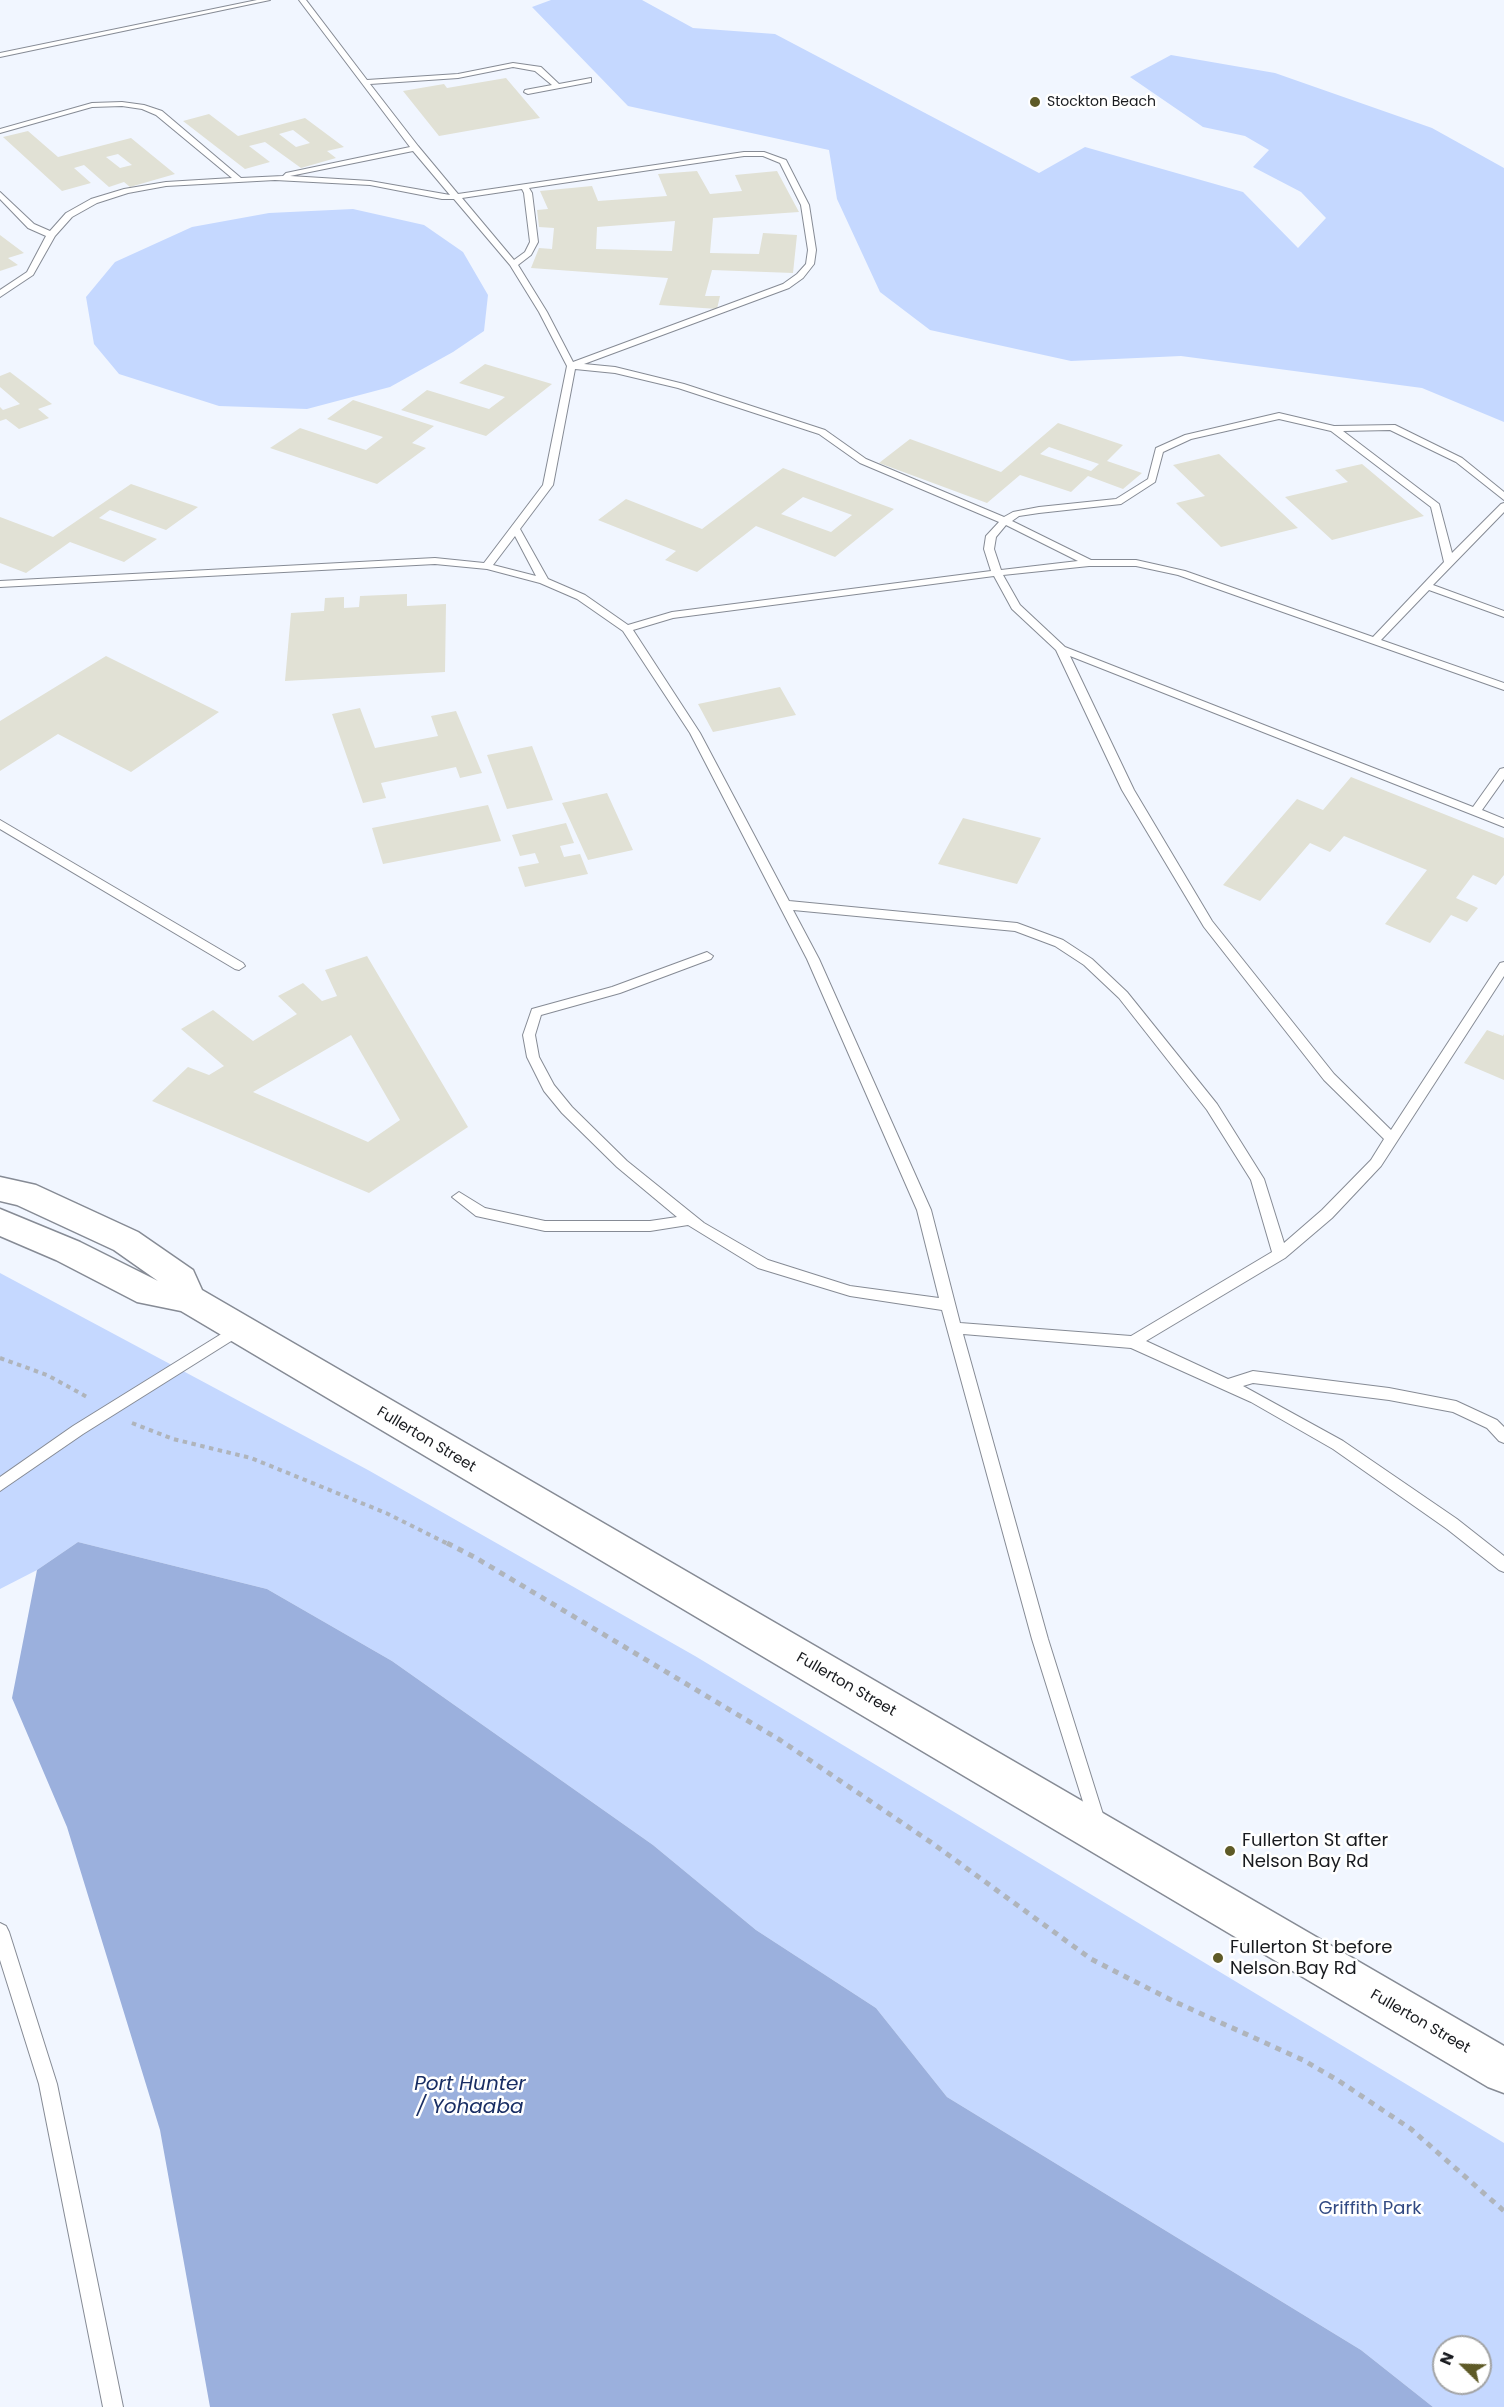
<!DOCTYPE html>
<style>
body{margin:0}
#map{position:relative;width:1504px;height:2407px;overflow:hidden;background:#f1f6ff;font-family:Poppins,sans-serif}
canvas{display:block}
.north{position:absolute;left:1432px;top:2335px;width:60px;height:60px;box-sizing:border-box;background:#fff;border:2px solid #a3a4a5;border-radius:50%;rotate:293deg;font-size:16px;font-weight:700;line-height:24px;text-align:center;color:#191b1f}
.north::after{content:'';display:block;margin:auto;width:21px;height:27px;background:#5e5a27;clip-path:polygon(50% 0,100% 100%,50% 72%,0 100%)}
</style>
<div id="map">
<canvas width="1504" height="2407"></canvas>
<div class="north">N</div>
</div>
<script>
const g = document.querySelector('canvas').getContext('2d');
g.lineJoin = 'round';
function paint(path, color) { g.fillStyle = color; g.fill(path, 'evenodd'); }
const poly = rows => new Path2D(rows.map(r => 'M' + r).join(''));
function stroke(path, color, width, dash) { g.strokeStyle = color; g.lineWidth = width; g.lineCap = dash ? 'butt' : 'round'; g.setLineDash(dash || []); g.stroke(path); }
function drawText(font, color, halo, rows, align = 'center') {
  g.font = font + ' Poppins,sans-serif'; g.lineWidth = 5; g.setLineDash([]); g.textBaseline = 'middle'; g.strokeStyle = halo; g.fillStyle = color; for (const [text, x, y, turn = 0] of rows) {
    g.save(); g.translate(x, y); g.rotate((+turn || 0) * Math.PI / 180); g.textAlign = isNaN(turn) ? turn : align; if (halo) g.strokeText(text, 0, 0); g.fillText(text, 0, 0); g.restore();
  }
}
paint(poly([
 [551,0,642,0,693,28,775,34,1039,173,1085,147,1243,192,1298,248,1326,218,1301,192,1253,167,1269,150,1245,136,1203,127,1130,77,1171,55,1275,73,1432,128,1504,168,1504,422,1422,388,1181,356,1071,361,930,330,880,292,837,199,829,150,628,106,532,7],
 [353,209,424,225,463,252,488,295,484,331,453,352,390,387,307,409,219,406,119,374,94,344,86,297,115,262,192,227,269,213],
 [0,1273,368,1470,695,1656,1504,2143,1504,2407,1433,2407,1361,2350,947,2097,876,2008,756,1930,653,1845,392,1661,267,1589,78,1542,37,1570,0,1589],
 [1444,2347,1480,2347,1480,2383,1444,2383]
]), '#c5d8ff');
paint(poly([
 [78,1542,267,1589,392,1661,653,1845,756,1930,876,2008,947,2097,1361,2350,1433,2407,210,2407,160,2130,67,1827,12,1698,37,1570]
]), '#9bb0dd');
paint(poly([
 [506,78,540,118,439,136,403,91,444,84,447,88],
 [209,114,238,136,305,118,344,147,327,151,336,158,301,168,265,142,249,146,270,162,245,169,183,121],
 [293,130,310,143,296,147,279,134],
 [28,131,58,157,131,138,175,174,130,187,124,182,109,187,84,165,74,168,91,183,62,191,3,137],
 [118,154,132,165,120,168,106,157],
 [697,171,710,194,742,191,735,175,777,171,799,212,713,218,710,253,759,254,763,233,797,235,793,273,712,270,705,296,720,296,717,309,659,305,668,278,531,268,539,248,552,249,554,228,539,227,537,210,548,209,540,191,592,186,598,201,667,196,658,174],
 [675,221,672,251,596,249,597,227],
 [0,235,24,253,8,258,18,265,0,271],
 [485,364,552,384,486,436,401,410,427,390,489,409,505,397,459,383],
 [10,372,52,404,38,409,49,418,19,429,6,419,0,421,0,407,3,410,20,404,0,387,0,376],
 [353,400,434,426,412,443,426,448,377,484,270,448,300,428,366,450,383,437,327,419],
 [1058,423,1123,445,1107,461,1142,473,1123,489,1088,476,1071,492,1020,475,987,503,879,463,910,439,1001,472],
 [1049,447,1099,464,1091,471,1040,454],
 [1219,454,1298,528,1221,547,1176,503,1205,496,1173,465],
 [1362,464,1424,516,1332,540,1285,497,1348,482,1335,470],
 [783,468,894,509,835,557,756,526,697,572,665,560,676,551,598,520,626,499,702,529],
 [803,497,852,515,831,532,781,514],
 [131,484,198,507,166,530,110,510,99,518,157,539,124,562,70,542,26,573,0,563,0,517,53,537],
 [407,594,407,606,446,604,445,672,285,681,291,613,324,611,325,598,344,597,344,608,359,607,360,596],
 [106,656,219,712,131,772,58,734,0,771,0,721],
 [780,687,796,715,713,732,698,704],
 [360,708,375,748,438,736,431,716,456,711,482,773,460,778,456,767,381,783,386,798,363,803,332,714],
 [532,746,553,800,507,809,487,755],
 [1351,777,1504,838,1504,875,1496,885,1473,875,1456,898,1478,908,1467,922,1451,915,1430,943,1385,924,1427,870,1344,836,1330,852,1310,843,1260,901,1223,885,1297,799,1323,810],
 [607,793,633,850,588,860,562,803],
 [488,805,501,841,383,864,372,828],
 [963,818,1041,838,1017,884,938,864],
 [566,823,574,843,560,846,564,857,580,854,588,874,525,887,518,867,539,863,535,853,520,856,512,835],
 [367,956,468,1127,369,1193,152,1101,188,1067,209,1075,224,1066,181,1029,213,1010,253,1041,297,1014,278,996,303,983,322,1001,337,996,325,970],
 [351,1035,400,1120,368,1142,253,1092],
 [1487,1030,1503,1036,1504,1034,1504,1080,1464,1063]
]), '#e1e1d5');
const lane = poly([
 [257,0,270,0,0,57,0,53,257,0],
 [299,0,306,0,367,80,458,74,513,63,541,67,559,84,591,78,591,82,528,94,524,92,525,90,552,85,535,71,513,67,458,78,370,84,418,146,458,194,744,152,764,152,786,160,809,205,816,250,814,264,803,278,789,288,584,364,615,367,684,384,825,430,866,459,1004,517,1013,512,1039,507,1116,499,1148,479,1156,448,1185,435,1279,413,1334,426,1395,425,1462,458,1504,492,1504,500,1456,462,1390,430,1343,431,1439,504,1452,553,1501,504,1504,503,1504,512,1433,585,1504,611,1504,617,1429,590,1381,640,1504,683,1504,690,1178,575,1136,566,1089,566,1003,575,1020,605,1065,647,1473,807,1500,769,1504,768,1504,779,1482,810,1504,819,1504,827,1070,656,1134,790,1212,921,1334,1074,1391,1130,1500,963,1504,962,1504,976,1381,1166,1332,1218,1285,1258,1146,1341,1228,1379,1253,1371,1389,1388,1456,1401,1497,1420,1504,1427,1504,1443,1499,1441,1487,1428,1453,1412,1389,1400,1253,1383,1243,1386,1343,1441,1457,1519,1504,1556,1504,1572,1499,1570,1447,1529,1333,1449,1251,1402,1131,1348,963,1334,1048,1639,1106,1824,1104,1830,1098,1832,1092,1830,1090,1824,1032,1639,942,1310,850,1296,758,1268,688,1225,650,1231,545,1231,476,1216,452,1197,459,1192,485,1208,545,1221,650,1221,677,1217,617,1167,562,1113,544,1091,527,1057,523,1035,532,1009,612,987,707,952,713,956,711,959,620,993,541,1015,535,1035,539,1057,554,1085,572,1107,627,1161,704,1223,768,1260,850,1286,939,1298,917,1210,807,959,690,733,623,631,577,599,540,583,487,569,435,564,0,587,0,581,435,558,484,563,543,485,567,366,539,312,510,265,454,199,442,199,370,185,275,180,166,186,128,193,97,203,72,217,55,236,33,275,0,297,0,290,27,272,46,236,28,228,0,199,0,192,34,224,50,231,66,213,91,199,124,189,166,182,232,178,156,115,142,109,122,106,92,107,0,133,0,129,92,103,122,102,144,105,162,111,241,178,283,176,286,173,410,147,299,0],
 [413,151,450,195,370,181,290,176,413,151],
 [744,156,763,156,780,163,801,205,808,250,806,264,797,274,783,284,573,362,547,312,518,265,531,255,538,242,532,193,529,188,744,156],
 [522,189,524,193,530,242,525,252,514,260,462,198,522,189],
 [575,369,615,373,678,388,819,434,860,463,999,522,986,536,984,549,991,571,672,612,628,625,585,595,548,579,520,529,553,485,575,369],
 [1279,419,1331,431,1431,507,1444,562,1373,637,1185,571,1136,560,1091,560,1012,521,1019,516,1039,513,1121,504,1155,482,1163,452,1191,439,1279,419],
 [1006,525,1078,561,1001,570,994,549,996,537,1006,525],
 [515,536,536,576,493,565,515,536],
 [994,576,1012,609,1056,650,1122,790,1204,927,1324,1080,1384,1139,1371,1160,1322,1210,1284,1243,1264,1179,1217,1104,1127,992,1092,959,1063,940,1017,923,789,901,700,733,633,630,673,618,994,576],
 [793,910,1015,931,1055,946,1084,965,1119,998,1207,1110,1251,1180,1272,1252,1131,1336,960,1323,931,1210,819,959,793,910],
 [0,820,243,963,245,966,239,970,235,969,0,829,0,820],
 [239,1323,244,1325,246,1329,244,1333,83,1434,0,1491,0,1477,73,1426,239,1323],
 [0,1923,6,1926,9,1932,57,2084,123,2407,103,2407,39,2084,0,1960,0,1923]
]);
const secondary = poly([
 [0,1177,36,1185,138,1232,193,1270,202,1290,1504,2046,1504,2093,1488,2087,181,1311,137,1302,56,1260,0,1236,0,1209,80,1242,158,1281,114,1250,17,1205,0,1201,0,1177]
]);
stroke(lane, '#868b95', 2);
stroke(secondary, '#868b95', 3);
stroke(poly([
 [0,1358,47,1375,89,1398],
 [132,1423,173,1439,251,1458,386,1513,450,1545]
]), '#afb4bb', 4, [4.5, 4.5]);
stroke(poly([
 [447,1543,476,1558,780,1740,932,1843,1091,1959,1173,2001,1303,2060,1339,2081,1411,2129,1504,2211]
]), '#afb4bb', 5, [6, 6]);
paint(lane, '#fff');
paint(secondary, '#fff');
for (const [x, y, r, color] of [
 [1035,102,6,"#5e5a27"],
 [1230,1851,6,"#5e5a27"],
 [1218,1958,6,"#5e5a27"]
]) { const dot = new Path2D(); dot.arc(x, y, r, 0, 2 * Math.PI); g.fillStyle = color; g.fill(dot); stroke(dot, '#fff', 2); }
drawText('14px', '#191b1f', '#fff', [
 ["Stockton Beach",1047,102]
], 'left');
drawText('15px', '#191b1f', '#fff', [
 ["Fullerton Street",426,1440,31],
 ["Fullerton Street",846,1685,30],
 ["Fullerton Street",1420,2022,30]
]);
drawText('18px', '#191b1f', '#fff', [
 ["Fullerton St after",1242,1841],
 ["Nelson Bay Rd",1242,1862],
 ["Fullerton St before",1230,1948],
 ["Nelson Bay Rd",1230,1969]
], 'left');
drawText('18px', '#324a83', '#fff', [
 ["Griffith Park",1370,2209]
]);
drawText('italic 20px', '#192e64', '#fff', [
 ["Port Hunter",470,2085],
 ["/ Yohaaba",470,2108]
]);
</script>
